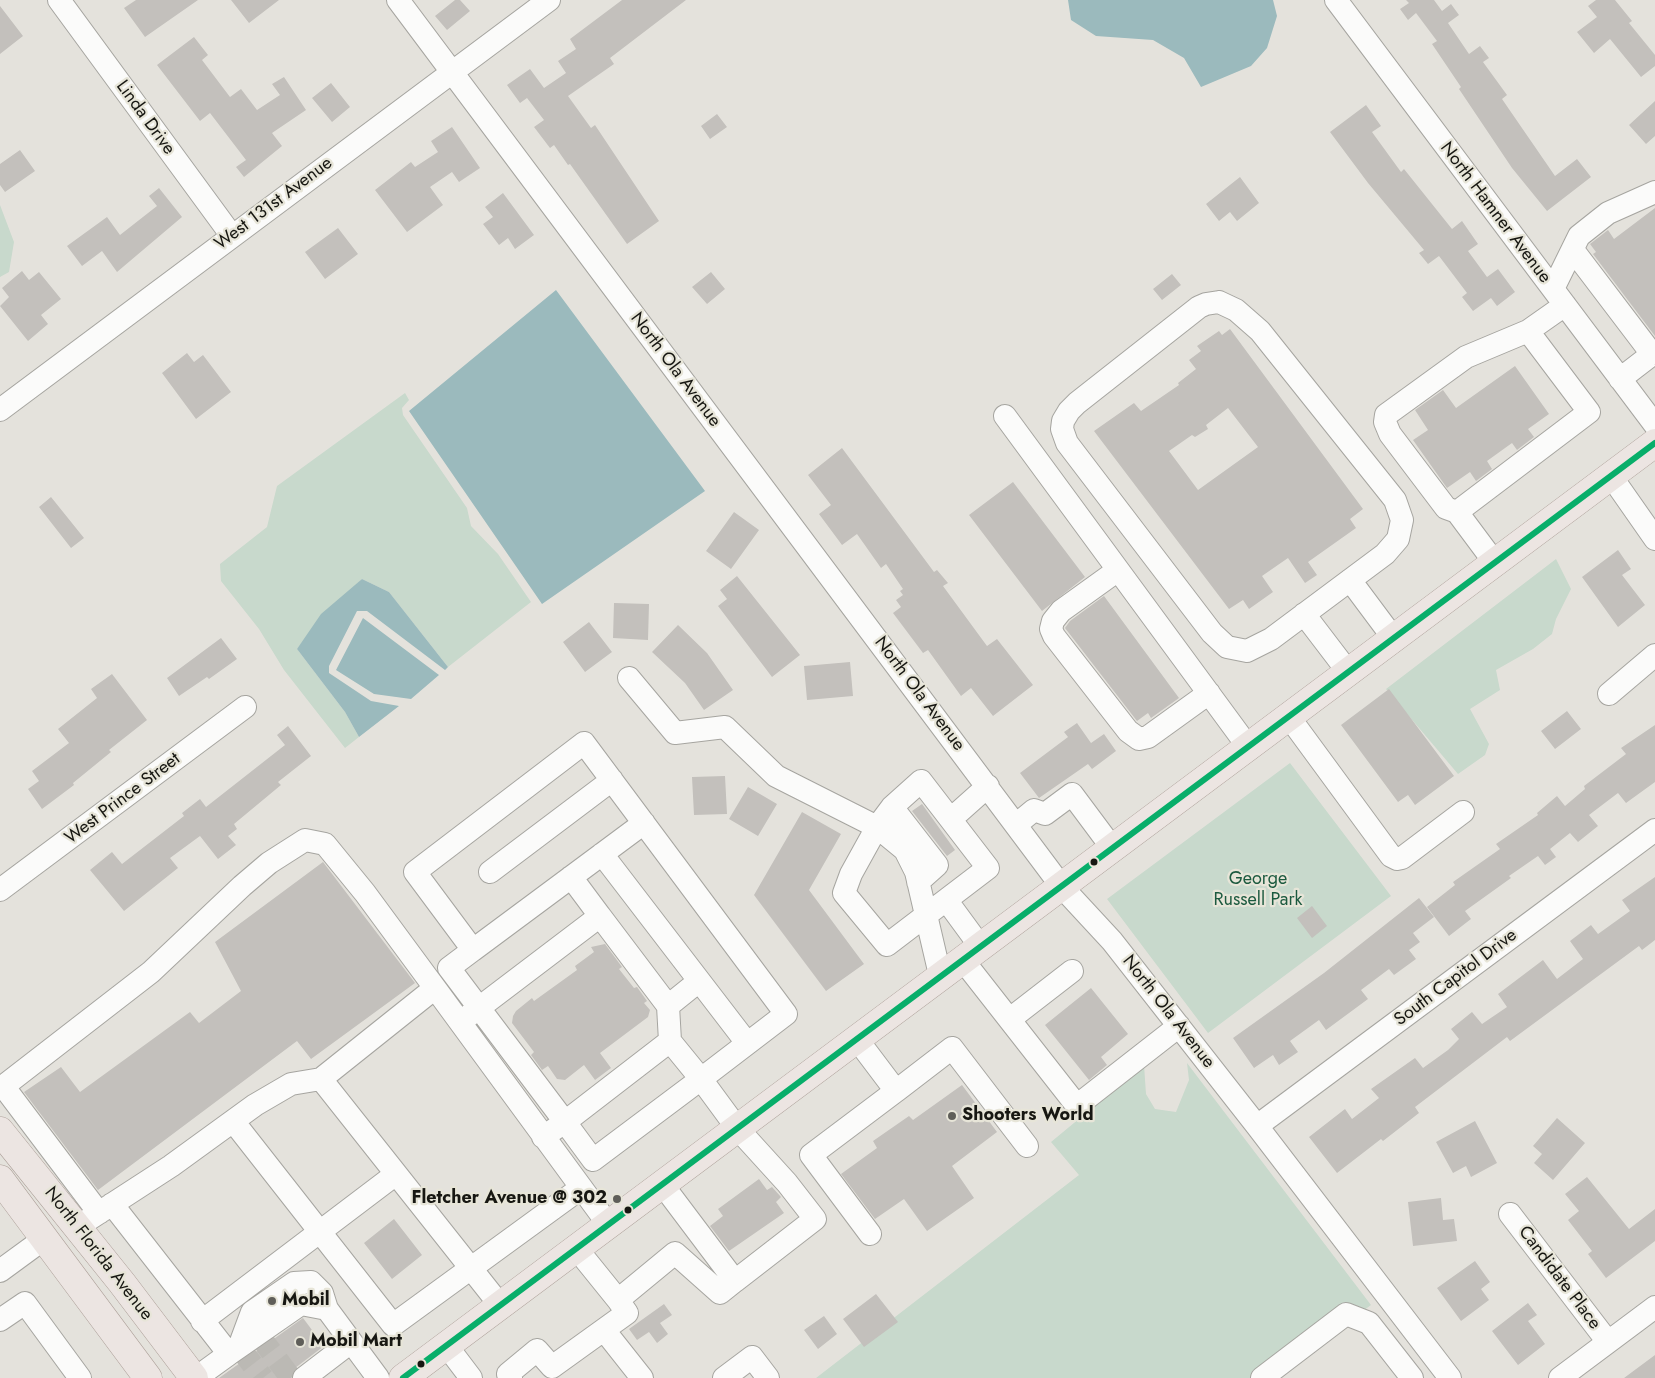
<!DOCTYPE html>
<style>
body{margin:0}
canvas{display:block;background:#e4e2dc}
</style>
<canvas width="1655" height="1378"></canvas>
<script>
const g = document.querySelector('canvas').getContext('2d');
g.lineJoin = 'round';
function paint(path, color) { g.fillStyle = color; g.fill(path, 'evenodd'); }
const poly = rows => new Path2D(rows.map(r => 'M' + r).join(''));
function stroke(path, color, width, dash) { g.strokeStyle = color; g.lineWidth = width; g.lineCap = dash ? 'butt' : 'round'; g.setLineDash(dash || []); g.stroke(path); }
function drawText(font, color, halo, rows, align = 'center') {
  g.font = font + ' Jost,sans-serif'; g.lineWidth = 4.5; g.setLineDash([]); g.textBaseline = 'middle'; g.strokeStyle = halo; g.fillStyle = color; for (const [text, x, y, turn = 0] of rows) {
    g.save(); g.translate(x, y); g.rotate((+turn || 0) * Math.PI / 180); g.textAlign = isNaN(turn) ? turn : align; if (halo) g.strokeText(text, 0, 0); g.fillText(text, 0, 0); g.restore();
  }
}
paint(poly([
 [0,205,14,242,9,272,0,277],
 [405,393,409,400,402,408,403,415,467,508,471,526,498,554,531,602,448,667,389,592,362,579,297,649,345,712,359,737,345,748,284,670,259,629,221,581,220,564,267,527,277,486],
 [1556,559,1571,589,1556,619,1552,634,1533,649,1496,670,1500,690,1470,709,1489,744,1485,755,1458,774,1386,689],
 [1290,763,1391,896,1208,1033,1107,899],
 [1187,1063,1371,1305,1272,1378,816,1378,1079,1175,1051,1142,1144,1065,1146,1094,1155,1109,1176,1112,1189,1080]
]), '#c8d9cc');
paint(poly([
 [1068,0,1273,0,1277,16,1267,48,1251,66,1201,87,1184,58,1153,40,1096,36,1071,20],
 [556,290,705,491,542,604,409,411],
 [362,579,389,592,448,667,445,670,367,611,357,611,329,666,329,673,371,701,399,706,359,737,345,712,297,649,321,614],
 [363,618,439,675,411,699,374,694,336,670]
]), '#9bbabd');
paint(poly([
 [136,0,198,0,145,37,124,8],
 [231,0,279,0,249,23],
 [455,0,460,0,470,11,447,30,435,16],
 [622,0,686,0,610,58,614,64,568,96,591,128,595,125,659,221,627,244,570,164,568,165,554,145,550,148,534,127,544,120,527,98,520,103,507,85,530,69,544,88,566,73,558,61,576,49,570,39],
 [1406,0,1434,0,1442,11,1451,4,1459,15,1448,23,1469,54,1480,46,1489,58,1483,62,1507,95,1502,99,1555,176,1577,159,1591,177,1547,211,1512,168,1459,89,1461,87,1432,44,1437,41,1416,13,1408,20,1400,9,1409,3],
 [1596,0,1615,0,1632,21,1629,23,1655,55,1655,66,1641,77,1610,39,1594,53,1577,32,1597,17,1588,6],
 [0,6,23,36,0,54],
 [194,37,208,55,202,60,230,97,241,89,257,110,280,95,272,84,284,77,306,110,272,133,282,146,244,177,236,167,246,160,210,113,200,121,157,65],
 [331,83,350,107,332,122,312,98],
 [1655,101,1655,136,1646,144,1629,125],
 [1366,105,1381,126,1372,132,1401,172,1404,169,1452,229,1462,221,1478,244,1468,251,1487,277,1498,269,1515,292,1497,306,1491,298,1473,311,1462,297,1467,293,1439,256,1428,264,1419,253,1424,250,1368,183,1330,132],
 [717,114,727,127,710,139,701,126],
 [452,127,480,168,459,182,452,172,430,187,443,205,407,232,375,190,411,162,415,167,438,152,431,141],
 [20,150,35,171,5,192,0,185,0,164],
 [1240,177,1259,203,1237,221,1230,212,1219,221,1206,204],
 [159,188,182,217,117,272,102,251,82,266,67,246,107,217,120,235,157,206,149,196],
 [503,193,534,235,515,249,508,238,499,245,483,224,493,217,485,207],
 [1655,208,1655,336,1593,254,1596,252,1590,244,1608,230,1614,239],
 [338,228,358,254,325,279,305,252],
 [22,271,29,280,39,272,61,299,41,315,48,324,28,341,0,306,9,297,2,288],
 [711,272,725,289,707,304,692,287],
 [1172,274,1181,285,1162,300,1153,289],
 [1230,329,1363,509,1350,519,1356,528,1308,562,1317,575,1305,583,1288,558,1262,576,1273,592,1249,609,1243,600,1229,609,1094,431,1134,403,1141,411,1179,385,1178,383,1196,369,1189,360,1201,351,1197,346,1219,331,1222,335],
 [1228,408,1258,447,1198,490,1169,451,1192,435,1195,437,1208,429,1206,425],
 [187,353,194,362,203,355,231,392,196,419,162,373],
 [1515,366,1549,414,1528,429,1534,437,1517,450,1512,443,1487,461,1492,469,1476,481,1470,472,1447,488,1413,440,1428,430,1415,410,1443,390,1456,408],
 [842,448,934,572,937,570,948,583,943,586,987,646,997,639,1033,685,993,716,971,688,961,696,928,650,923,653,893,613,901,607,896,600,903,595,900,591,903,589,886,564,881,568,857,534,842,545,819,514,831,505,808,475],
 [1013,482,1085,577,1042,611,969,515],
 [51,497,84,538,71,548,39,507],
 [734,512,759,530,731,569,706,551],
 [1618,550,1631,569,1622,575,1645,605,1618,627,1582,577],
 [737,576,800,655,772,677,718,606,727,599,720,590],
 [1104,596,1179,698,1151,718,1148,713,1137,721,1065,628,1070,621],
 [614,603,649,604,648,640,613,638],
 [589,622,612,652,585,672,563,642],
 [678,625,707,653,733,690,704,710,685,683,652,652],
 [221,638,237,659,209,679,207,677,179,696,167,678],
 [850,662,853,696,807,700,804,666],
 [112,674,147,720,109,750,111,752,73,783,74,785,42,809,28,789,39,781,32,771,69,743,58,729,97,698,91,689],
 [1389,689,1454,776,1415,805,1408,795,1398,802,1341,725],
 [1567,711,1581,729,1555,749,1541,731],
 [1077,723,1091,743,1104,734,1116,751,1092,769,1088,764,1039,798,1020,773,1068,737,1064,732],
 [1655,725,1655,782,1626,803,1618,793,1589,815,1598,826,1578,842,1570,833,1550,849,1556,857,1545,865,1538,856,1509,876,1511,878,1465,911,1471,919,1449,936,1427,907,1455,885,1453,882,1500,849,1496,844,1538,815,1537,813,1557,796,1565,806,1585,789,1584,786,1626,754,1621,748],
 [288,726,311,756,278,782,281,785,234,824,237,829,228,836,236,845,218,859,200,836,170,858,178,868,124,911,90,870,112,852,122,864,184,816,182,813,200,799,206,807,285,745,277,735],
 [725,776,727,814,694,815,692,777],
 [748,787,777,804,758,836,729,819],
 [922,804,955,850,947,856,912,811],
 [802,812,841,834,809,890,864,964,826,991,754,895],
 [323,862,415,983,311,1059,297,1041,98,1190,24,1092,61,1067,80,1092,190,1012,199,1023,241,991,215,942],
 [1655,877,1655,940,1642,950,1639,946,1510,1041,1507,1037,1415,1107,1419,1113,1383,1141,1381,1139,1337,1173,1309,1137,1345,1109,1352,1119,1379,1098,1371,1089,1415,1058,1423,1068,1448,1050,1459,1039,1451,1029,1472,1012,1482,1024,1507,1007,1498,994,1543,960,1557,979,1583,959,1570,941,1591,925,1598,934,1630,911,1622,900],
 [1419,898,1434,917,1413,933,1420,942,1409,950,1416,959,1394,975,1389,969,1361,990,1368,999,1326,1030,1319,1020,1290,1041,1298,1052,1279,1065,1273,1055,1254,1068,1233,1038,1324,973],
 [1312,906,1327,926,1312,938,1297,918],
 [605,944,622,967,619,969,634,988,637,987,647,1001,644,1003,650,1010,648,1017,600,1053,611,1068,595,1080,584,1065,565,1080,557,1079,548,1066,542,1070,531,1055,534,1052,512,1023,513,1016,516,1011,532,998,534,1001,577,970,575,966,594,952,591,947],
 [1091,988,1128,1034,1101,1057,1107,1065,1089,1080,1045,1025],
 [962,1085,997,1132,952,1166,974,1198,927,1231,904,1199,875,1219,841,1174,877,1148,873,1141,909,1116,913,1120],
 [1557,1118,1585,1143,1553,1180,1534,1163,1542,1154,1533,1146],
 [1475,1121,1497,1163,1471,1177,1466,1166,1453,1173,1436,1142],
 [1587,1177,1629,1229,1655,1209,1655,1241,1606,1278,1588,1254,1592,1251,1568,1220,1579,1211,1565,1194],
 [759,1179,767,1190,772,1187,781,1197,776,1202,784,1213,729,1251,710,1226,723,1216,718,1209],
 [1441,1198,1443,1220,1454,1219,1457,1241,1413,1246,1408,1202],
 [394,1219,422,1255,392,1279,364,1243],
 [1475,1261,1490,1282,1481,1289,1489,1300,1461,1321,1437,1288],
 [876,1294,898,1322,864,1347,843,1319],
 [1528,1303,1537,1315,1528,1321,1545,1344,1518,1365,1492,1331],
 [664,1304,672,1315,660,1323,668,1334,657,1343,649,1332,637,1340,629,1329],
 [824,1316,837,1334,818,1349,804,1330],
 [303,1318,324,1346,282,1378,219,1378],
 [1655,1355,1655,1378,1624,1378]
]), '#c3c0bc');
stroke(poly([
 [258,1334,291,1378],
 [239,1347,263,1378]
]), '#bbb9b4', 22, [22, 11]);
const minor = poly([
 [59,0,232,236],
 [398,0,1062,887,1112,941,1257,1126,1450,1378],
 [1336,0,1655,425],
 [1573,250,1652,354],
 [1553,289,1579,236,1608,213,1655,192],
 [1219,302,1236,310,1260,331,1395,500,1402,520,1398,539,1385,554,1271,639,1247,651,1227,647,1212,633,1067,443,1062,429,1063,421,1069,411,1077,403,1199,307,1206,304,1219,302],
 [1620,379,1655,352],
 [0,410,549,0],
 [1005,416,1249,748],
 [1611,476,1655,539],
 [1457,512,1446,508,1390,434,1385,422,1386,415,1466,357,1528,331],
 [1495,563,1457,512,1589,412,1528,331,1565,305],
 [1118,570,1061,611,1053,621,1051,629,1054,636,1128,731,1139,739,1148,737,1209,693],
 [1350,580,1394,639],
 [1304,614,1349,673],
 [629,678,675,733,725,727,776,776,877,827,905,850,916,872,940,975],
 [1609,694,1655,655],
 [1289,717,1391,856,1397,859,1402,858,1463,812],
 [921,781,988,868,887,945,844,893,851,874,877,827,892,807,921,781],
 [892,807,937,865,918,882],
 [951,819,988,786],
 [1017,824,1034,810,1045,814,1072,794,1113,849],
 [602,854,747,1043],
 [490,872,612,780],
 [571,877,600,916],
 [0,890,245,707],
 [947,901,980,946],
 [473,950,644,823],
 [962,959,1074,1102,1083,1101,1179,1026],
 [467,1017,600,916,668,1006],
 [1010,1019,1072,971],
 [856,1038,896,1091,811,1155,870,1234],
 [670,1041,701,1079,593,1160,565,1122,670,1041,668,1006,699,981],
 [321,1079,500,1305],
 [4,1087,99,1213],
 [0,1089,151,972,242,886,269,863,305,840,325,844,365,893,435,988],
 [896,1091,952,1048,1027,1146],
 [233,1121,393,1325,581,1188],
 [1257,1126,1655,830],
 [543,1137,565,1122,449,968,473,950,415,872,584,743,786,1014,701,1079,737,1128,787,1183,815,1219,735,1281,662,1184],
 [112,1204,229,1354,301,1304,327,1309,378,1378],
 [1510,1214,1608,1342],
 [77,1227,171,1166,255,1105,291,1084,321,1079,435,988,608,1224],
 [576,1248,618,1300],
 [0,1271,45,1238],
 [0,1320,25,1303,80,1378],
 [202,1321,396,1174],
 [604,1330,642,1378],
 [446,1345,471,1378],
 [239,1347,252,1312,294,1283,311,1282,322,1293,327,1309],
 [196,1378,229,1354],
 [304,1378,351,1342],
 [511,1378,508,1374,537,1350,552,1367,627,1313,618,1300,675,1253,720,1293,735,1281],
 [724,1378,752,1357,768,1378],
 [1262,1378,1346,1314,1369,1323,1412,1378],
 [1560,1378,1655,1307]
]);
const major = poly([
 [0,1131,122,1283,194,1378],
 [0,1179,148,1378],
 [403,1378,1655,443]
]);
stroke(minor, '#a6a5a0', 24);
stroke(major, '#ac9f98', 29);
stroke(minor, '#fbfbfa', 22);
stroke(major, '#ece5e2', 28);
stroke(poly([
 [403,1378,1655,443]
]), '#08ae6a', 6);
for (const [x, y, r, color] of [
 [1094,862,4.5,"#171712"],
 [952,1116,5,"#5f5e59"],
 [617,1199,5,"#5f5e59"],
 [628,1210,4.5,"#171712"],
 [272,1301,5,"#5f5e59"],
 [300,1342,5,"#5f5e59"],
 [421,1364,4.5,"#171712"]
]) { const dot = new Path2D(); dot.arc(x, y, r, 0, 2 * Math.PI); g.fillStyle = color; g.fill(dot); stroke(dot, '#e7e5d8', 2); }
drawText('18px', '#171712', '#e7e5d8', [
 ["Linda Drive",145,118,54],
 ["West 131st Avenue",274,204,-37],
 ["North Hamner Avenue",1495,213,53],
 ["North Ola Avenue",675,370,53],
 ["North Ola Avenue",919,694,53],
 ["West Prince Street",123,799,-37],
 ["South Capitol Drive",1456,978,-37],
 ["North Ola Avenue",1168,1012,52],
 ["North Florida Avenue",98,1254,52],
 ["Candidate Place",1559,1278,53]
]);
drawText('18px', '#1c5a3f', '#e7e5d8', [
 ["George",1258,880],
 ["Russell Park",1258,901]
]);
drawText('bold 18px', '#171712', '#e7e5d8', [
 ["Shooters World",962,1116],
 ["Fletcher Avenue @ 302",607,1199,"right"],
 ["Mobil",282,1301],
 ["Mobil Mart",310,1342]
], 'left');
</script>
